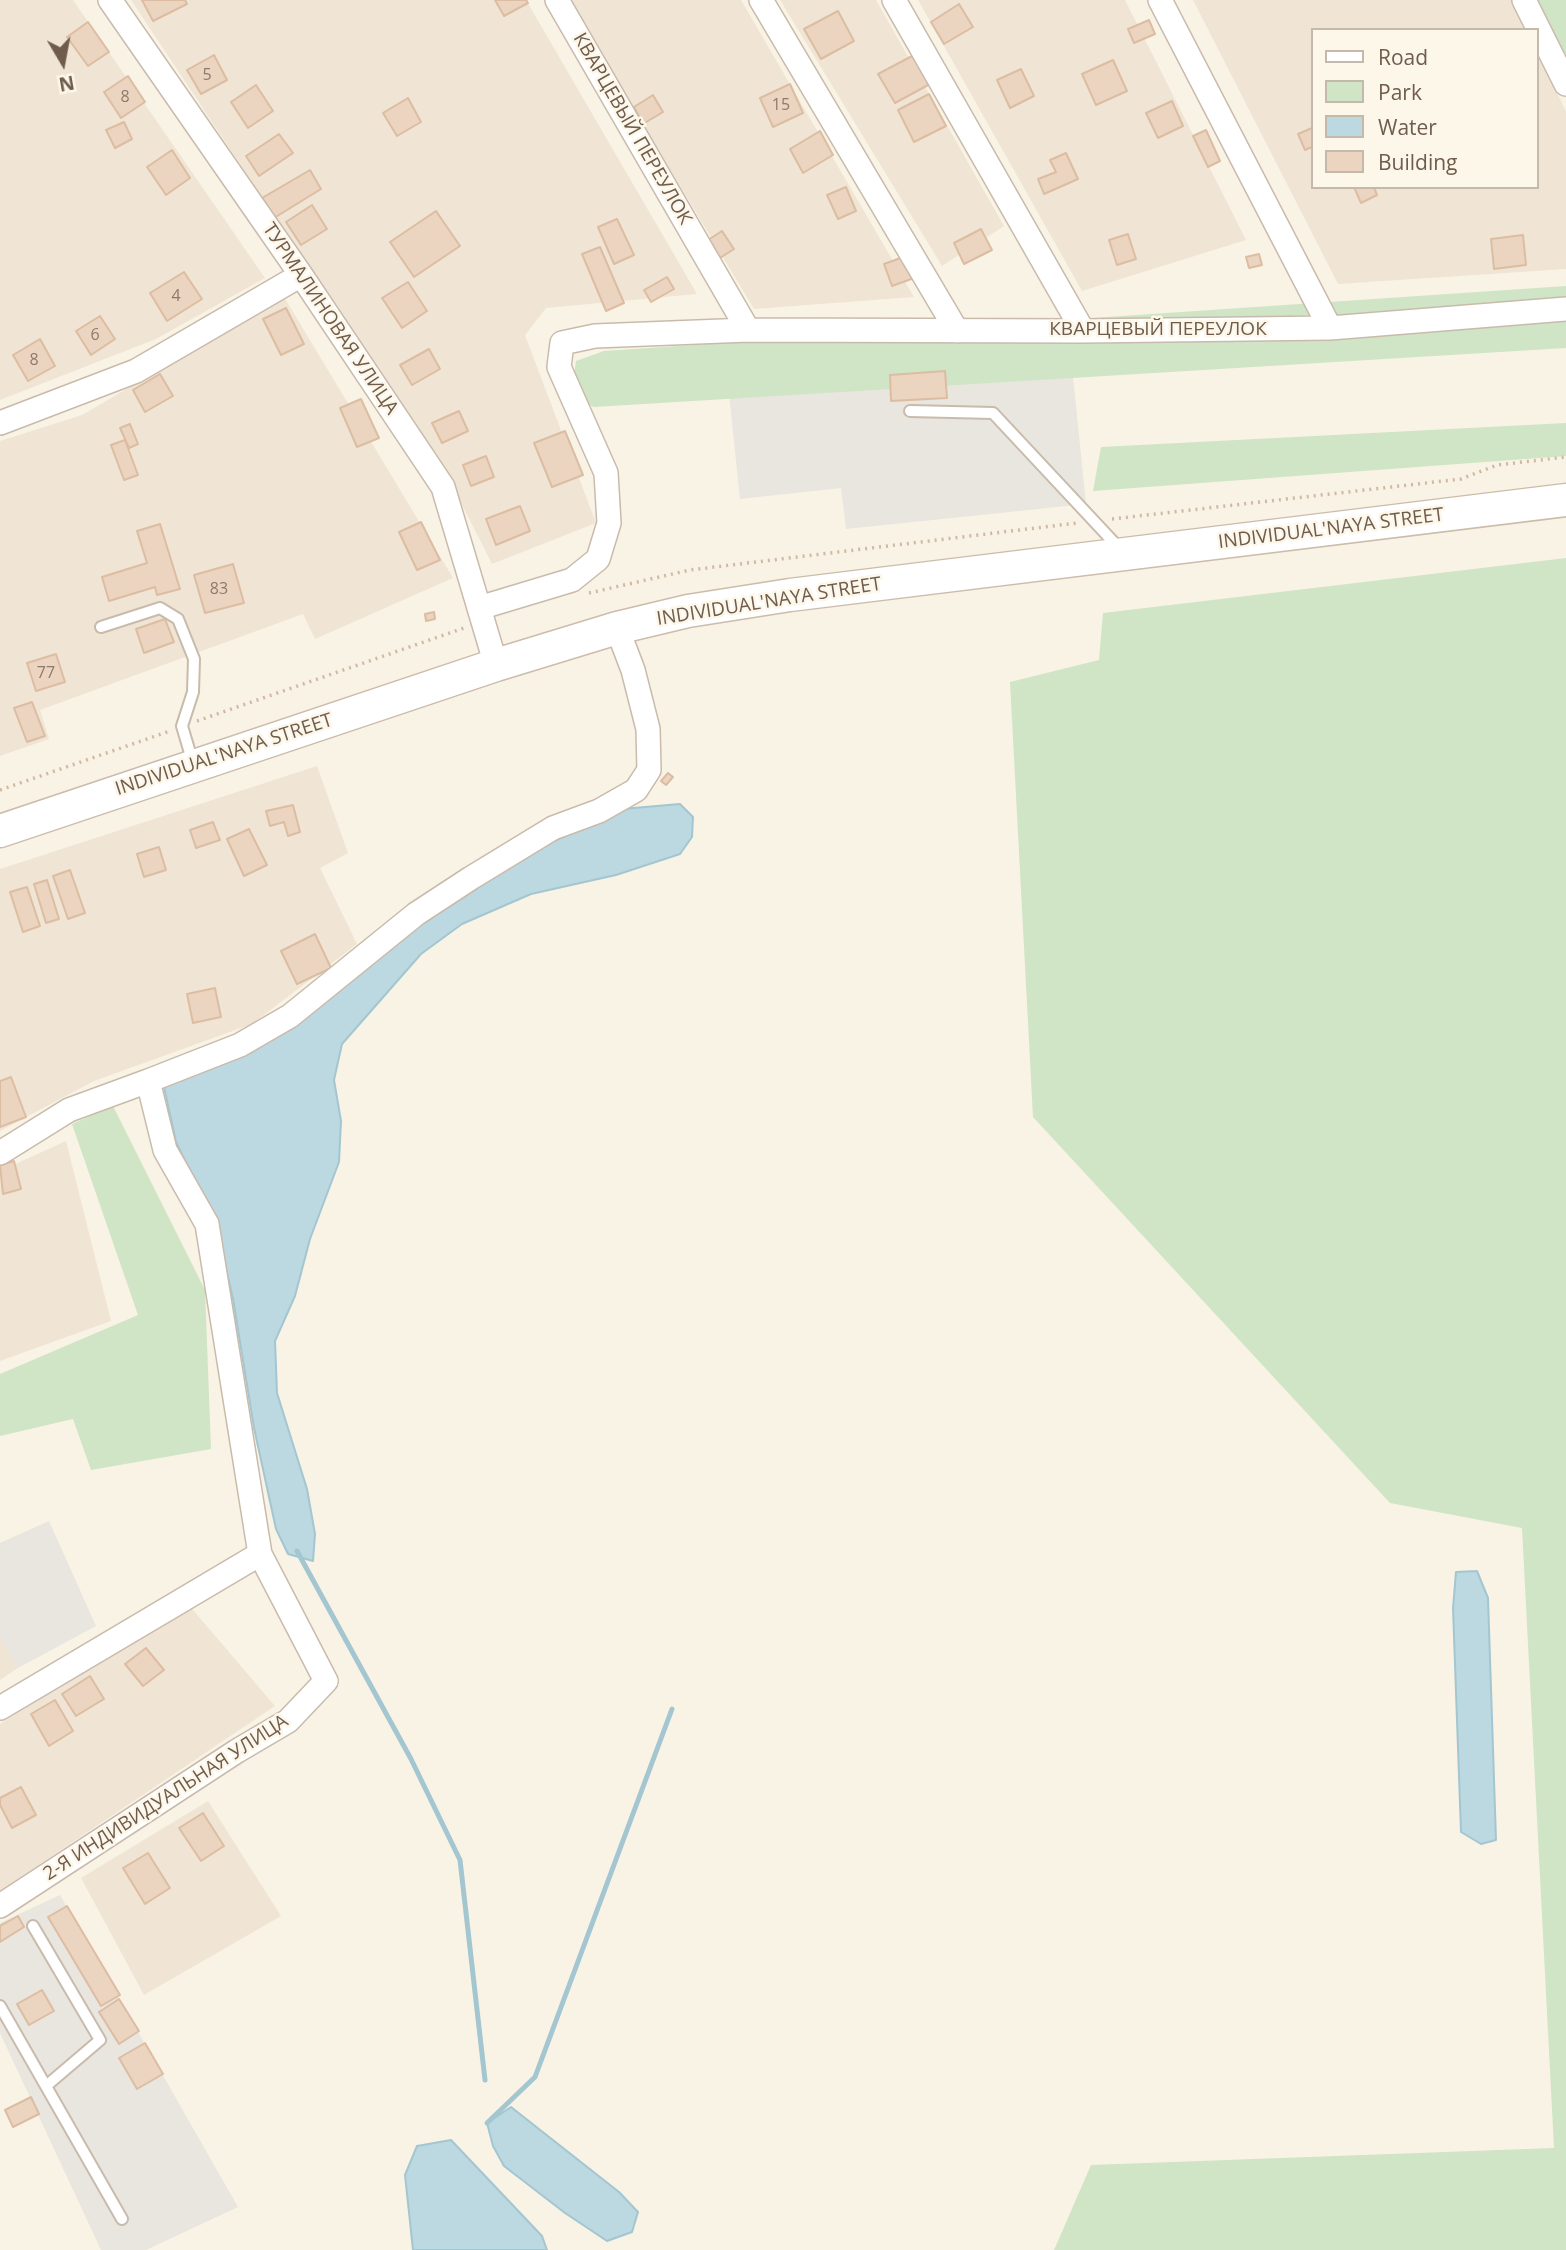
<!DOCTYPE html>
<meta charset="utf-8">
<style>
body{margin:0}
#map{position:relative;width:1566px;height:2250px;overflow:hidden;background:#f9f3e5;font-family:"Open Sans",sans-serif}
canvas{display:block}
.legend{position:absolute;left:1311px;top:28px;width:228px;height:161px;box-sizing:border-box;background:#fdf7ea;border:2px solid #c4b9ab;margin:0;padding:9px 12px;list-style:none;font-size:21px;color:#6f5c4d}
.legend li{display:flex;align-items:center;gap:14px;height:35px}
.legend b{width:35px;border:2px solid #c4b9ab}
.north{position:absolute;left:28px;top:28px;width:70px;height:70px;-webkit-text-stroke:5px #fdf7ea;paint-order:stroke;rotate:170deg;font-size:19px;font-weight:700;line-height:28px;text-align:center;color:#6f5c4d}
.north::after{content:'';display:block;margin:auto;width:24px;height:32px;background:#6f5c4d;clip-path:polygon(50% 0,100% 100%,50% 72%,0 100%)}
</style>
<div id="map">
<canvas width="1566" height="2250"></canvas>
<ul class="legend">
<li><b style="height:9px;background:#fff"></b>Road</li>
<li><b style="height:19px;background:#cfe5c5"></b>Park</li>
<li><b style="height:19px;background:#bcd8e0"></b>Water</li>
<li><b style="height:19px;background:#ebd4c0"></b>Building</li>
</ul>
<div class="north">N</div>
</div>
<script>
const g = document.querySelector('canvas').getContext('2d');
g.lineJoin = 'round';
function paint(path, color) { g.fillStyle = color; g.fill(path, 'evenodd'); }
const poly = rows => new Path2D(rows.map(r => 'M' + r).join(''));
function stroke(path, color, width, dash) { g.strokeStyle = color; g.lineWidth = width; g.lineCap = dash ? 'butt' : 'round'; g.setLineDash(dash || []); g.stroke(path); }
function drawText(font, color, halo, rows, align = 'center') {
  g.font = font + ' "Open Sans",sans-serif'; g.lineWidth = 5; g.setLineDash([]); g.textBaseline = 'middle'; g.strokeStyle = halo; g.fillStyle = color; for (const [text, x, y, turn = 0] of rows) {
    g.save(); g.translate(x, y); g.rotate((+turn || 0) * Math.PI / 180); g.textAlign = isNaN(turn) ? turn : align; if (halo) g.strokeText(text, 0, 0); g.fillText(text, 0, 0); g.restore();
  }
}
paint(poly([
 [0,0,73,0,265,278,156,339,0,400],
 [131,0,526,0,697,294,546,308,525,335,596,523,492,564,450,481],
 [568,0,741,0,914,297,754,309],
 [780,0,876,0,1004,226,942,266],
 [918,0,1125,0,1246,240,1082,291],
 [1193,0,1511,0,1526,30,1312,30,1312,187,1536,187,1536,51,1566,111,1566,269,1338,284],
 [284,297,453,578,315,639,303,614,40,710,49,739,0,756,0,441,82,415],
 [317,766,348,853,320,868,357,944,252,1024,94,1081,0,1131,0,869],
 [66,1141,111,1321,0,1361,0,1171],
 [188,1604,275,1706,0,1891,0,1724],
 [0,1637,18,1668,0,1680],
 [208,1801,281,1916,144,1995,81,1878]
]), '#f0e5d4');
paint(poly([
 [1070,348,1086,504,846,529,841,488,740,499,728,384],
 [49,1521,96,1626,18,1668,0,1637,0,1543],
 [60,1895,238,2207,146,2250,101,2250,0,2033,0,1923]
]), '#e9e5df');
paint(poly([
 [1535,0,1566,0,1566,60],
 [1566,286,1566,348,594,407,581,401,573,382,576,361,604,351],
 [1566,423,1566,456,1093,491,1101,447],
 [1566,558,1566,2250,1054,2250,1091,2165,1554,2148,1522,1528,1390,1503,1033,1117,1010,682,1099,660,1103,613],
 [113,1106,205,1290,211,1449,91,1470,73,1419,0,1436,0,1374,138,1315,72,1124]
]), '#cfe5c5');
const water = poly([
 [680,804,693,817,692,837,680,854,616,875,531,894,462,924,421,954,342,1044,334,1080,341,1121,339,1162,310,1239,295,1296,275,1341,277,1393,307,1489,315,1534,313,1561,288,1554,276,1529,254,1428,233,1299,216,1226,176,1142,164,1087,197,1069,242,1057,286,1029,449,903,533,851,622,809,680,804],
 [1477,1571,1488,1598,1496,1840,1481,1844,1461,1832,1453,1608,1456,1572,1477,1571],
 [511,2107,619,2192,638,2212,632,2232,607,2241,565,2213,504,2166,493,2146,487,2123,511,2107],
 [451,2140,542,2236,547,2250,413,2250,405,2175,417,2146,451,2140]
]);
paint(water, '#bcd8e0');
stroke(water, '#a3c6d1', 2);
stroke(poly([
 [297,1551,411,1759,460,1860,485,2080],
 [487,2123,535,2077,672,1709]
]), '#a3c6d1', 5);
const building = poly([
 [142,0,185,0,187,4,153,21,142,0],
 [495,0,526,0,528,3,504,16,495,0],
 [959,4,973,27,944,44,931,22,959,4],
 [838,11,854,41,821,59,804,29,838,11],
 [1149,20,1155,34,1134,43,1128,29,1149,20],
 [88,22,109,52,88,66,67,37,88,22],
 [214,55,227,80,201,94,187,70,214,55],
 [914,55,930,84,895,103,878,74,914,55],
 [1113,60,1127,91,1096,105,1082,74,1113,60],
 [1021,69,1034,96,1010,108,997,80,1021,69],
 [128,76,145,102,121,118,104,92,128,76],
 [790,84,803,113,773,127,760,98,790,84],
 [256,85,273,111,248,128,231,102,256,85],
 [929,94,946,126,914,142,898,110,929,94],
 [653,95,663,112,643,124,634,107,653,95],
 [408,98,421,122,397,136,383,113,408,98],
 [1172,101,1183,126,1158,138,1146,113,1172,101],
 [124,122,132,139,115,148,106,130,124,122],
 [1312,128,1312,147,1305,150,1298,134,1312,128],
 [1206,130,1220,161,1208,167,1193,136,1206,130],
 [820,131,833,155,803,173,790,149,820,131],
 [279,134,293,153,259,176,246,156,279,134],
 [172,150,190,178,166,195,147,167,172,150],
 [1066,153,1078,179,1044,194,1038,179,1056,172,1050,160,1066,153],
 [310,170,321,189,274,218,262,198,310,170],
 [846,187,856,211,838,219,827,195,846,187],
 [1354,187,1374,187,1377,195,1361,203,1354,187],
 [312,205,327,229,301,245,286,222,312,205],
 [436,211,460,246,414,277,390,242,436,211],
 [617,219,634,255,614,264,598,227,617,219],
 [981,229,992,250,964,264,954,243,981,229],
 [722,231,734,249,720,258,708,240,722,231],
 [1128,234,1136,259,1117,265,1109,240,1128,234],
 [1523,235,1526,265,1494,269,1491,239,1523,235],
 [600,247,624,303,606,311,582,254,600,247],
 [1259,254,1262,265,1249,268,1246,257,1259,254],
 [906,256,914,278,892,286,884,264,906,256],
 [184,272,202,299,167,321,150,293,184,272],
 [667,277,674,289,651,302,644,290,667,277],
 [408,282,427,311,402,328,382,298,408,282],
 [286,308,304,344,281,355,263,319,286,308],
 [100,316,115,339,91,355,76,331,100,316],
 [40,339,55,366,28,381,13,355,40,339],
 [429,349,440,369,412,385,400,365,429,349],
 [945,371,947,398,891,401,890,375,945,371],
 [160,374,173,396,145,412,133,390,160,374],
 [361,399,379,438,357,447,340,408,361,399],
 [459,411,468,431,442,443,432,423,459,411],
 [130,424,138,444,129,448,120,428,130,424],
 [565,431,583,475,552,487,534,443,565,431],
 [125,440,138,475,124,480,111,445,125,440],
 [486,456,494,477,471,486,463,465,486,456],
 [520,506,530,531,496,545,486,519,520,506],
 [421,522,440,560,417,570,399,532,421,522],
 [160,524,180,589,157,595,155,587,109,601,102,577,147,563,137,531,160,524],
 [233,564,244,603,205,613,194,575,233,564],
 [434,612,435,619,426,621,425,614,434,612],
 [165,619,174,642,144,653,136,629,165,619],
 [56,654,65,682,36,691,27,663,56,654],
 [32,702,45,736,27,742,14,708,32,702],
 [668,773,673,777,666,785,661,781,668,773],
 [293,805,300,832,288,836,284,822,270,826,266,811,293,805],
 [213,822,220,840,196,848,190,830,213,822],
 [249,829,267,865,244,876,227,839,249,829],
 [159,847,166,870,144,877,137,854,159,847],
 [70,870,85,913,68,919,53,876,70,870],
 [47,880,59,919,46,923,34,884,47,880],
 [27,887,40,926,23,932,10,892,27,887],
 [315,934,331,968,297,984,281,951,315,934],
 [215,988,221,1017,193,1023,187,994,215,988],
 [11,1077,26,1117,0,1127,0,1081,11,1077],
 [14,1161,21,1189,3,1194,0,1165,14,1161],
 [146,1648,164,1670,143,1686,125,1664,146,1648],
 [90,1676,104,1699,76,1716,62,1694,90,1676],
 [55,1700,73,1731,49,1746,31,1714,55,1700],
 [21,1787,36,1815,12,1828,0,1805,0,1798,21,1787],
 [203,1813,224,1846,201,1861,179,1828,203,1813],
 [148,1853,170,1888,145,1904,123,1868,148,1853],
 [67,1906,120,1995,101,2006,48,1917,67,1906],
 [18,1916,24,1927,0,1942,0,1926,18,1916],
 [42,1990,54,2011,29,2025,17,2004,42,1990],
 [119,1999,139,2031,119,2044,99,2012,119,1999],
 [145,2043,163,2074,137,2089,119,2058,145,2043],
 [31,2097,39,2114,13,2127,5,2110,31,2097]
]);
paint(building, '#ebd4c0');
stroke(building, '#dcbda2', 2);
const service = poly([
 [910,411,993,413,1120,549],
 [101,627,160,608,178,619,194,659,193,692,182,726,193,763],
 [33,1926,100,2040,46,2086],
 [0,2006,122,2219]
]);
const minor = poly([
 [110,0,301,275,443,487,496,665],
 [557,0,748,330],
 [761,0,957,331],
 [894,0,1083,331],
 [1160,0,1330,328],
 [1524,0,1566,84],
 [0,423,136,371,301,275],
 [479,608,572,580,598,559,609,523,606,473,559,367,562,343,595,336,748,330,1083,331,1330,328,1566,309],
 [0,1153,69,1110,148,1081],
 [0,1708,260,1554],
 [0,1906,237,1751,288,1721,326,1681,260,1554,207,1224,165,1150,148,1081,240,1045,290,1016,416,914,471,878,553,828,599,811,636,790,649,770,648,729,633,670,617,628]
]);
const secondary = poly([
 [0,831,496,665,617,628,688,611,790,595,1566,500]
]);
stroke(service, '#c9bbac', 14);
stroke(minor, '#c9bbac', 26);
stroke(secondary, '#ccbcab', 35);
stroke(poly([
 [1112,519,1461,479,1497,465,1566,457],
 [589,593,690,570,1077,523],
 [197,721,464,628],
 [0,790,170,731]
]), '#d0b8a3', 3.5, [2, 5]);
stroke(service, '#fff', 10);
stroke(minor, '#fff', 23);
stroke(secondary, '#fff', 32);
drawText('16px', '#8e7a6a', null, [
 ["5",207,75],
 ["8",125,97],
 ["15",781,105],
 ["4",176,296],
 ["6",95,335],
 ["8",34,360],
 ["83",219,589],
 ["77",46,673]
]);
drawText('19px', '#6f5c4d', '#fdf7ea', [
 ["КВАРЦЕВЫЙ ПЕРЕУЛОК",632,129,60],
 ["ТУРМАЛИНОВАЯ УЛИЦА",330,319,56],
 ["КВАРЦЕВЫЙ ПЕРЕУЛОК",1158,330],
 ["INDIVIDUAL'NAYA STREET",1331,529,-7],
 ["INDIVIDUAL'NAYA STREET",769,602,-9],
 ["INDIVIDUAL'NAYA STREET",224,755,-18],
 ["2-Я ИНДИВИДУАЛЬНАЯ УЛИЦА",166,1798,-33]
]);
</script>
